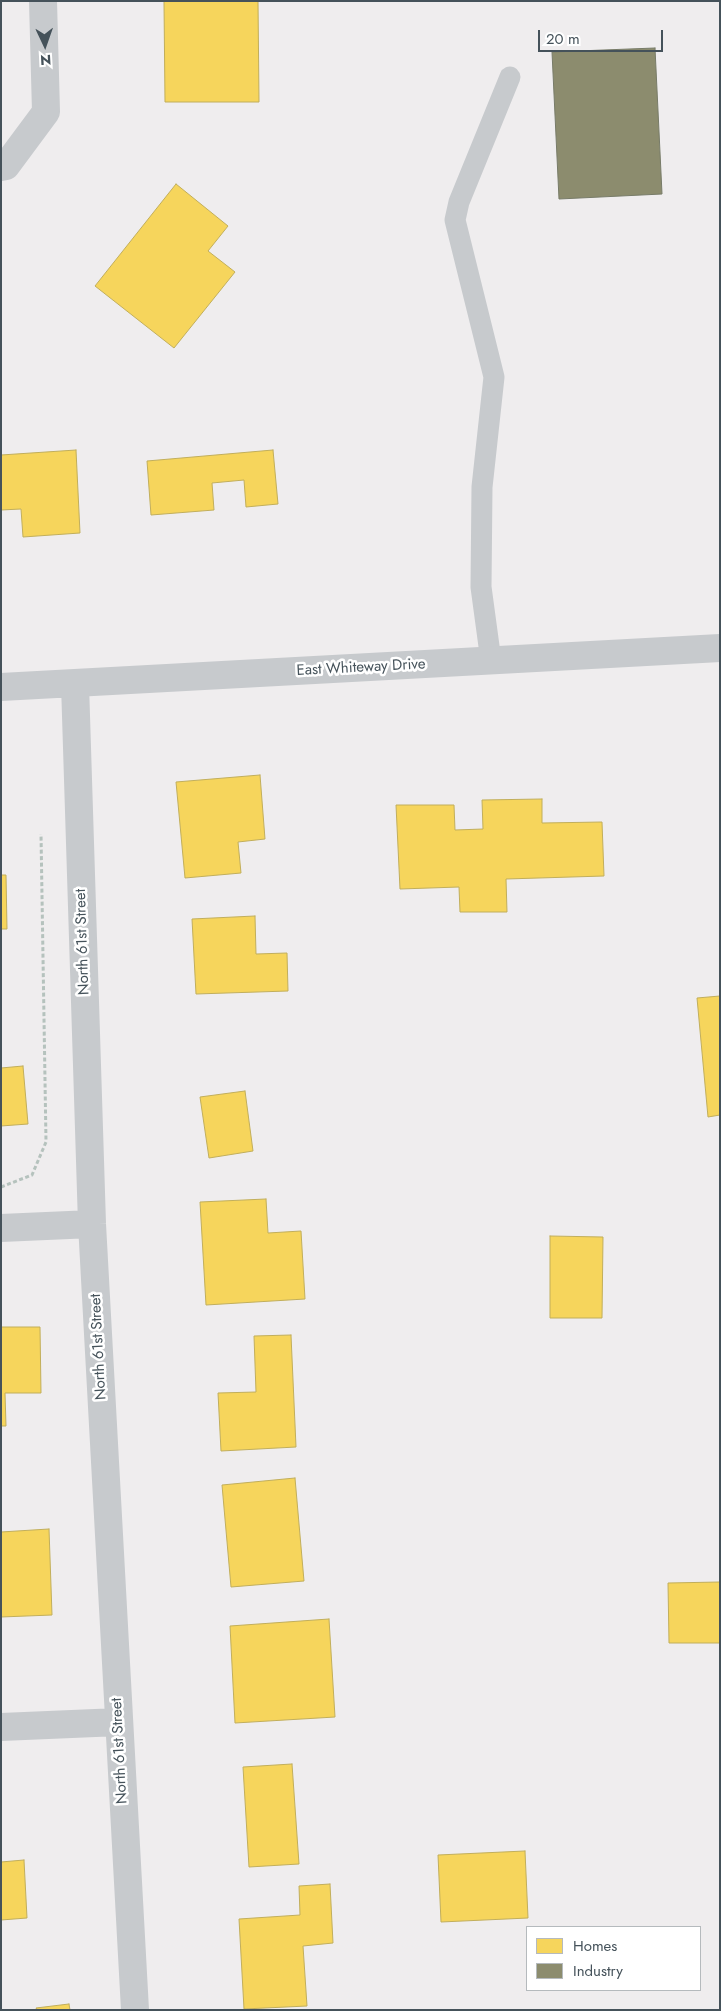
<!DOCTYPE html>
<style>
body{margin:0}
#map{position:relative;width:721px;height:2011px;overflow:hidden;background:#efedee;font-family:Jost,sans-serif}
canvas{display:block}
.frame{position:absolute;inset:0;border:2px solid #45525a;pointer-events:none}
.legend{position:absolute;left:526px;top:1926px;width:175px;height:65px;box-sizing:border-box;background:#fff;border:1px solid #b5babd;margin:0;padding:6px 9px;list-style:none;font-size:15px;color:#45525a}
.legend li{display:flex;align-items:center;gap:10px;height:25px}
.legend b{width:25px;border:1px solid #b5babd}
.north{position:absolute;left:20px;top:20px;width:50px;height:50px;-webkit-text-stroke:4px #fff;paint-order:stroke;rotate:177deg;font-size:14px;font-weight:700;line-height:20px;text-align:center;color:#45525a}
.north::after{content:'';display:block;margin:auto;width:18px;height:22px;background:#45525a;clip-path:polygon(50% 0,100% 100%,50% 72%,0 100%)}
.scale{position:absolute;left:538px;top:30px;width:125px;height:22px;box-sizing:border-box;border:2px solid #45525a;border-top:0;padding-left:6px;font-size:15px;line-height:18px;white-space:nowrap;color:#45525a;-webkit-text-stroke:4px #fff;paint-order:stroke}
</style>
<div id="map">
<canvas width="721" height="2011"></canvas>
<div class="frame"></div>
<ul class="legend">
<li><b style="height:14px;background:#f6d55c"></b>Homes</li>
<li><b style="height:14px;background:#8c8c6e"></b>Industry</li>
</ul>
<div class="north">N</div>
<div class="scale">20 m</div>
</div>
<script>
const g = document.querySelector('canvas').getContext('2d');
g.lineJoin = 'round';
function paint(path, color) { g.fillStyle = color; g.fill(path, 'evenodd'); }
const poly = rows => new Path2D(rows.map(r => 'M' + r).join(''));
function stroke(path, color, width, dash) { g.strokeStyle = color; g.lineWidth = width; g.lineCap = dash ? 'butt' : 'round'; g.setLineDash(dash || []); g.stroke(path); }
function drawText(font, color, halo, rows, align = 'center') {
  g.font = font + ' Jost,sans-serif'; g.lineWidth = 5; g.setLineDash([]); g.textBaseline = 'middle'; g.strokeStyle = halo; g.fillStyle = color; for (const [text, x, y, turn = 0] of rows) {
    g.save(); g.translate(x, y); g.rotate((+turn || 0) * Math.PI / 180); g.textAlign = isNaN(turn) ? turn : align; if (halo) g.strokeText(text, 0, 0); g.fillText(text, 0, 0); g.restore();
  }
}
const homes = poly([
 [164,1,258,1,259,102,165,102,164,1],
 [176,184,228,226,208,251,235,272,174,348,95,286,176,184],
 [76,450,80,533,23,537,21,509,1,510,1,455,76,450],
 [273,450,278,504,246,507,244,480,212,483,214,510,151,515,147,461,273,450],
 [260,775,265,839,238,842,241,873,185,878,176,782,260,775],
 [542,799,542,823,602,822,604,876,506,879,507,912,460,912,459,887,400,889,396,805,454,805,455,830,483,829,482,800,542,799],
 [1,875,6,875,7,929,1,929,1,875],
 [255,916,256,954,287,953,288,991,196,994,192,919,255,916],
 [720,996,720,1115,708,1117,697,998,720,996],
 [23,1066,28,1124,1,1126,1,1068,23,1066],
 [245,1091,253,1151,209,1158,200,1097,245,1091],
 [266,1199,268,1233,301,1231,305,1299,206,1305,200,1202,266,1199],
 [550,1236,603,1237,602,1318,550,1318,550,1236],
 [1,1327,40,1327,41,1393,5,1393,6,1426,1,1426,1,1327],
 [291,1335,296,1447,221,1451,218,1393,256,1392,254,1336,291,1335],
 [295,1478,304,1581,231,1587,222,1485,295,1478],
 [49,1529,52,1615,1,1617,1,1532,49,1529],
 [720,1582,720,1643,669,1643,668,1583,720,1582],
 [329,1619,335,1717,235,1723,230,1626,329,1619],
 [292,1764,299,1864,249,1867,243,1767,292,1764],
 [525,1851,528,1918,441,1922,438,1855,525,1851],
 [24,1860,27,1918,1,1920,1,1862,24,1860],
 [330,1884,333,1943,303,1946,307,2006,244,2009,239,1919,300,1915,299,1886,330,1884],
 [69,2004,70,2010,37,2010,36,2008,69,2004]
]);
paint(homes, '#f6d55c');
stroke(homes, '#c1ae5b', 1);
const industry = poly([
 [655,48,662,194,559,199,552,52,655,48]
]);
paint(industry, '#8c8c6e');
stroke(industry, '#777b68', 1);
stroke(poly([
 [1,1187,32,1175,46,1142,41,834]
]), '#b5c2bd', 3, [4, 2.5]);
stroke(poly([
 [491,661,481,587,482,487,494,377,455,220,459,202,510,77]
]), '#c7cacd', 21);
stroke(poly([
 [1,167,6,166,46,112,43,1],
 [75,684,92,1224,135,2010],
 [1,687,720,648],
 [1,1228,92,1224],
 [1,1727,119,1722]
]), '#c7cacd', 28);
drawText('15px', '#45525a', '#fff', [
 ["East Whiteway Drive",361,668,-3],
 ["North 61st Street",83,942,-92],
 ["North 61st Street",99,1347,-93],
 ["North 61st Street",120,1751,-93]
]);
</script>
